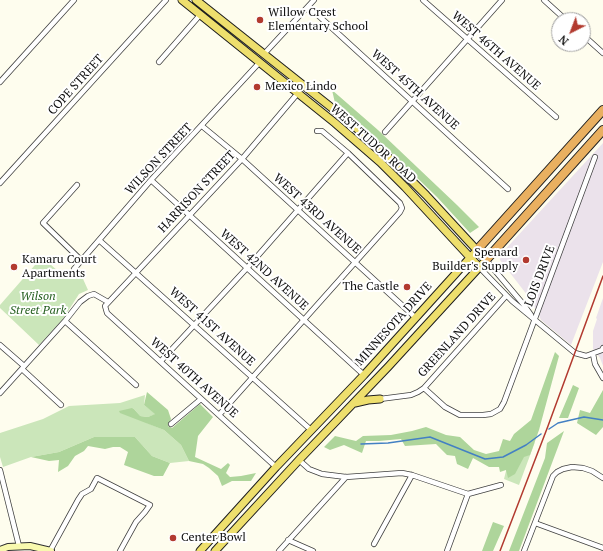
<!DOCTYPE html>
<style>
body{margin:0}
#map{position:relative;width:603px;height:551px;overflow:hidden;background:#fefdee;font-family:"PT Serif",serif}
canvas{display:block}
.north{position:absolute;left:551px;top:12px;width:40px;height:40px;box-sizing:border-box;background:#fff;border:1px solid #9e9e9e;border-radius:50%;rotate:222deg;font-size:11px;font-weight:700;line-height:16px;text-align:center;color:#0d0d0d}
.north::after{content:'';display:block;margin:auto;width:14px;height:18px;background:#b23a2f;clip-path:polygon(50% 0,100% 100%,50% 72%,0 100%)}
</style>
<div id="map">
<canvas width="603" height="551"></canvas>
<div class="north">N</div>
</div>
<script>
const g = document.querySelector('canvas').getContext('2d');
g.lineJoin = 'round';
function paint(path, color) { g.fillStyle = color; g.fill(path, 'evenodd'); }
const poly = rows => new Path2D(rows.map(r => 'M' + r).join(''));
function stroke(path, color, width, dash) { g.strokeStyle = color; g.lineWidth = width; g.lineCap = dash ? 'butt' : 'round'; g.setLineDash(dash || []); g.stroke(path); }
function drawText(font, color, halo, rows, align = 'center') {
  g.font = font + ' "PT Serif",serif'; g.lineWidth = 4; g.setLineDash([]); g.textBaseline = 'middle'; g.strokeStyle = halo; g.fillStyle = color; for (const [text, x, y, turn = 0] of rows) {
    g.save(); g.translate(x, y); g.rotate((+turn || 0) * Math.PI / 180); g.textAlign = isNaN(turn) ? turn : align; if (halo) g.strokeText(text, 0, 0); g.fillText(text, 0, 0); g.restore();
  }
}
paint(poly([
 [603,143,603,262,571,345,541,320,531,300,500,260,501,254],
 [603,298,603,366,600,358,593,349,593,331,597,319,596,318]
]), '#ebe2eb');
paint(poly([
 [42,257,67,279,79,270,88,290,79,294,63,319,39,345,0,308,0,305],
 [145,395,144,405,156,414,148,417,140,416,134,409,132,408,147,423,164,430,181,445,189,461,170,463,152,456,135,437,94,437,59,452,31,457,3,467,0,457,0,433,43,419,69,406,120,403],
 [535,442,519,485,504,479,509,459,523,451]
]), '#cbe6ba');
paint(poly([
 [332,90,378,130,457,205,479,227,470,233,437,197,380,142,335,103],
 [555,352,559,356,539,430,530,455,524,457,515,474,508,478,506,470,500,472,499,467,489,467,473,458,468,469,457,464,455,456,447,455,436,444,405,446,401,439,379,441,366,441,362,453,344,445,330,450,324,447,335,436,356,441,363,436,391,435,412,431,426,427,446,435,460,437,474,450,486,454,499,451,503,439,510,441,514,434,531,420],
 [573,385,579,388,568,418,559,418],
 [603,390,603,427,596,435,577,423,580,410,590,413],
 [147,392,168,410,171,419,168,426,172,428,200,404,213,417,198,436,195,457,221,469,228,463,230,465,226,473,230,477,241,476,256,473,251,481,232,481,222,486,218,476,209,468,203,464,189,461,181,445,164,430,120,413,119,411,132,408,134,409,140,416,148,417,155,414,144,405],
 [564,431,519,551,509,551,545,458,547,443],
 [94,437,135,437,152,456,170,463,163,476,154,476,124,465,128,452,120,447,113,447,105,449,88,446,84,451,75,456,68,466,58,472,59,460,49,461,31,457,59,452],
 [493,522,504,526,493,551,482,551]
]), '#aed59b');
stroke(poly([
 [549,429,558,423,584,417,603,420],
 [361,444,388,443,430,437,485,459,503,457,526,445,541,434]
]), '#4380c3', 1.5);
const street = poly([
 [423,0,556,117],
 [544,0,566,20],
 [309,7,508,189],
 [583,35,603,53],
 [264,54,314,0],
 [159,62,200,15],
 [0,82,74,0],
 [202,126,242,159,416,318],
 [385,132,502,0],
 [151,180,364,375],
 [0,183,166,0],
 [77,185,43,223,81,260],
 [99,240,311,430],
 [486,260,524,305,531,315],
 [479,267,512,301,575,353,586,356,602,350,603,348],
 [74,269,151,180,259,63],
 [65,321,136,385],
 [0,345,24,366],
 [593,354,595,364,603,378],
 [161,361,247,268,348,153],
 [22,369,61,405],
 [424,388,506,296],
 [0,393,65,321,80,302,88,296,94,294,108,302],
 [380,399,411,395,418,392,424,388,445,407,460,415,483,415,491,414,500,409,504,402,595,157],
 [219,415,400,212,402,208,400,203,348,153,322,131,317,131],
 [171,424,201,399],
 [299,460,309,469,322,474,346,477,402,473,412,475,468,494,501,485],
 [276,467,107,313,105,306,242,159,298,93],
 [0,470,19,546],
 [535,523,603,548],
 [288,540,313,551],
 [374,544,412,475],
 [50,551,78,500,82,494,91,489,97,478,150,505,145,512,136,522,120,551],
 [279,551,346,477],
 [447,551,468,494],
 [524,551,553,476,557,472,563,469,572,467,583,468,592,471,603,478]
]);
const secondary = poly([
 [0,550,8,547,30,546,51,551]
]);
const primary = poly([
 [182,0,335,123,380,162,405,187,479,267],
 [196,0,337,112,373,142,426,195,486,260,388,367,299,460,215,551],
 [355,403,368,400,380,399],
 [200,551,276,467,364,375,477,250]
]);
const highway = poly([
 [477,250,603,110],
 [486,260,603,130]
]);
stroke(street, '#404040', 6);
stroke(secondary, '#2f2f2f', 8);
stroke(primary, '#1e1e1e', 9);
stroke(highway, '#1e1e1e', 10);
stroke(street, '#fff', 4.5);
stroke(secondary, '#f8f9ae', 6);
stroke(primary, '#eedf6d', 7);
stroke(highway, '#e9b060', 8);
stroke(poly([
 [500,551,548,426,603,276]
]), '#b23a2f', 1.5);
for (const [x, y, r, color] of [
 [260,20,4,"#b23a2f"],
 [257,87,4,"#b23a2f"],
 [526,260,4,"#b23a2f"],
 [14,267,4,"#b23a2f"],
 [407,287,4,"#b23a2f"],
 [173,538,4,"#b23a2f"]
]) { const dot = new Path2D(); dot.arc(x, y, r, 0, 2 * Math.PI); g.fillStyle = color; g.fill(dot); stroke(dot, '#fff', 1.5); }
drawText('12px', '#0d0d0d', '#fff', [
 ["Willow Crest",268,13],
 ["Elementary School",268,27],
 ["Mexico Lindo",265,87],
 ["Spenard",518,253,"right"],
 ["Builder's Supply",518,267,"right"],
 ["Kamaru Court",22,260],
 ["Apartments",22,274],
 ["The Castle",399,287,"right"],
 ["Center Bowl",181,538]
], 'left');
drawText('12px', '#0d0d0d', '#fff', [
 ["WEST 46TH AVENUE",496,51,41],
 ["COPE STREET",76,85,-48],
 ["WEST 45TH AVENUE",415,90,42],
 ["WEST TUDOR ROAD",373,144,42],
 ["WILSON STREET",159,159,-47],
 ["HARRISON STREET",197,192,-47],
 ["WEST 43RD AVENUE",317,214,42],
 ["WEST 42ND AVENUE",264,270,42],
 ["LOIS DRIVE",540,276,-69],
 ["MINNESOTA DRIVE",394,324,-48],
 ["WEST 41ST AVENUE",212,327,42],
 ["GREENLAND DRIVE",457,335,-48],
 ["WEST 40TH AVENUE",194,378,42]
]);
drawText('italic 12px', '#276022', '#fff', [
 ["Wilson",38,297],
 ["Street Park",38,311]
]);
</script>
